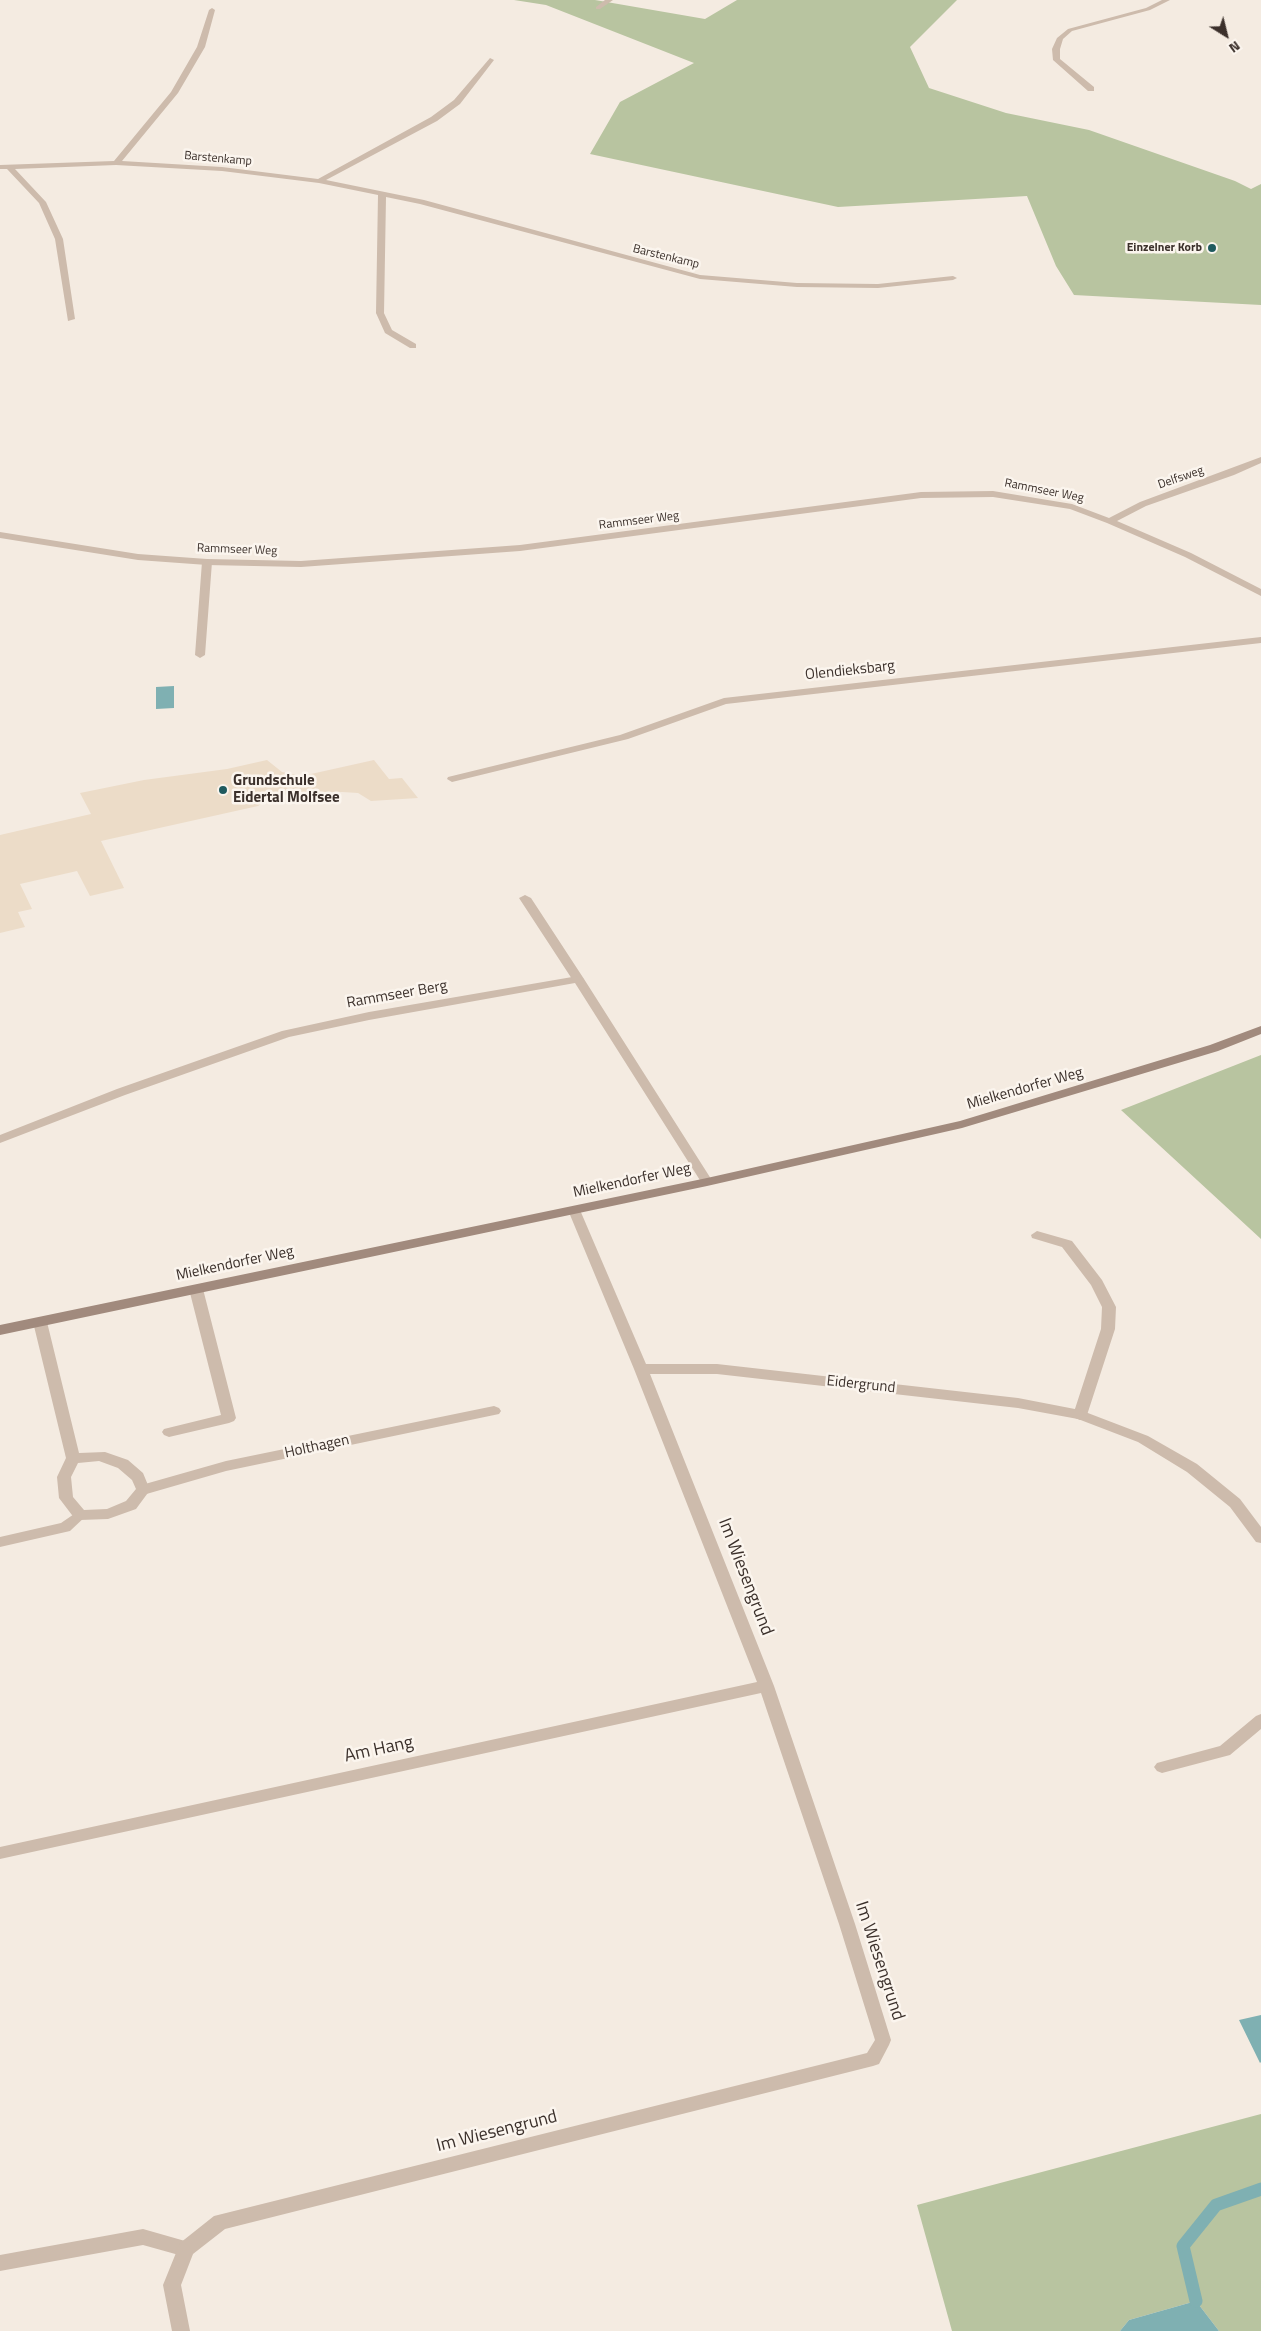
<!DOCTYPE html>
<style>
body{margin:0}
#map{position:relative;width:1261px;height:2331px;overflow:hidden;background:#f4ebe1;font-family:"Titillium Web",sans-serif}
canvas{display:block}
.north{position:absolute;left:1201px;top:10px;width:50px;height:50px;-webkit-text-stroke:4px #fbf5ee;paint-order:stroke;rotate:144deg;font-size:14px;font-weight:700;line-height:20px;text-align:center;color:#3b302b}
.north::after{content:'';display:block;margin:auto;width:18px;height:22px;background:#3b302b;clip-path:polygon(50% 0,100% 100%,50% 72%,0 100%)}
</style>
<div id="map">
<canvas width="1261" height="2331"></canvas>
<div class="north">N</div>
</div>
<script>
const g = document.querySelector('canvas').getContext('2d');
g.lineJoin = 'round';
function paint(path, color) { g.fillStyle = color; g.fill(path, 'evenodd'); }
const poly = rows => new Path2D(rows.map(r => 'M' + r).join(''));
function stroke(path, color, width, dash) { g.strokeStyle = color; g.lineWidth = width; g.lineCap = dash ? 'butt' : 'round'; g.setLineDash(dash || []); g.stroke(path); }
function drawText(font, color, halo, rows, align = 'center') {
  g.font = font + ' "Titillium Web",sans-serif'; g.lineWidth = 5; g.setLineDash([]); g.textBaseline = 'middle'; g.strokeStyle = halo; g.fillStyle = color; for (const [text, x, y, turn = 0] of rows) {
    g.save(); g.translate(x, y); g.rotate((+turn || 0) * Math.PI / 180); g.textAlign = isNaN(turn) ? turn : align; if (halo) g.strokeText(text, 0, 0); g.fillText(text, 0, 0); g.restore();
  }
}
paint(poly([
 [514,0,595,0,705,19,737,0,957,0,910,47,929,88,1006,113,1089,130,1235,181,1251,189,1261,184,1261,305,1074,295,1056,266,1027,196,838,207,590,154,620,102,694,63,546,5],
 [1261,1055,1261,1239,1121,1110],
 [1261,2114,1261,2331,1219,2331,1196,2301,1129,2320,1120,2331,952,2331,917,2205]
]), '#b8c4a0');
paint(poly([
 [267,760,282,772,302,776,374,760,389,779,402,778,418,798,371,801,358,793,342,792,288,794,268,799,258,806,101,841,124,888,90,896,77,871,20,884,32,909,18,912,25,927,0,933,0,835,91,814,80,793,144,780,227,769]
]), '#ecdcc8');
paint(poly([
 [174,686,174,708,156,709,156,687],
 [1261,2015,1261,2062,1260,2063,1239,2020],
 [1196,2301,1219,2331,1120,2331,1129,2320]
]), '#7fb0b2');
stroke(poly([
 [1196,2301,1183,2246,1216,2205,1261,2189]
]), '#7fb0b2', 13);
paint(poly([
 [605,0,613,0,600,9,596,9,596,7,605,0],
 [377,311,383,311,392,330,416,344,416,348,410,348,385,333,376,313,377,311],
 [207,559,212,562,205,655,200,658,195,655,202,562,207,559],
 [525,895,531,898,584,979,582,981,578,982,572,979,519,898,525,895],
 [1037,1231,1072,1241,1102,1280,1116,1307,1115,1329,1087,1415,1085,1418,1080,1420,1075,1418,1073,1415,1101,1329,1102,1307,1091,1285,1062,1247,1032,1238,1031,1235,1037,1231],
 [196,1285,203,1289,236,1418,234,1421,229,1423,169,1437,164,1435,162,1432,164,1429,221,1415,189,1289,196,1285],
 [494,1406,499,1408,501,1411,499,1414,226,1471,143,1495,138,1494,136,1490,138,1486,226,1461,494,1406],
 [80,1510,85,1511,87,1515,70,1531,0,1547,0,1537,61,1523,80,1510],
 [143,2229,192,2243,195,2249,192,2255,186,2257,143,2245,0,2271,0,2255,143,2229]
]), '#cdbbac');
paint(poly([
 [1162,0,1170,0,1150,10,1072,31,1063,39,1060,49,1060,59,1094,87,1094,91,1088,91,1053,60,1052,49,1057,38,1068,29,1146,8,1162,0],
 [212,8,215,10,205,47,178,93,122,161,222,167,318,179,431,117,454,100,490,58,494,60,460,104,437,121,326,180,424,200,700,275,797,283,878,284,953,276,957,278,953,280,878,288,797,287,700,279,420,204,386,197,384,313,380,315,376,313,378,195,319,183,222,171,116,165,15,169,46,202,63,239,75,319,68,321,55,239,39,203,7,169,0,169,0,165,114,161,171,92,197,47,209,10,212,8],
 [1261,457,1261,463,1234,475,1146,506,1117,521,1191,553,1261,589,1261,596,1185,557,1107,523,1070,509,993,497,921,498,520,551,301,567,207,565,138,560,0,538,0,532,138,554,207,559,301,561,520,545,921,492,993,491,1072,504,1109,518,1140,502,1261,457],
 [1261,637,1261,643,726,704,628,739,452,782,447,779,448,777,620,735,724,698,1261,637],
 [578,976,584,979,713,1182,711,1185,703,1185,575,983,369,1020,289,1037,125,1095,0,1143,0,1135,117,1089,282,1031,369,1012,578,976],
 [574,1206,580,1210,646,1364,717,1364,1018,1398,1080,1410,1148,1436,1197,1464,1240,1499,1261,1527,1261,1543,1256,1542,1230,1507,1187,1472,1138,1442,1078,1419,1018,1408,717,1374,650,1374,774,1686,855,1924,891,2040,889,2045,879,2064,873,2066,225,2229,193,2254,181,2285,190,2331,172,2331,163,2285,180,2243,214,2216,867,2053,875,2040,839,1924,761,1693,0,1859,0,1847,757,1682,634,1369,568,1210,574,1206],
 [40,1317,47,1322,79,1453,105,1452,128,1460,143,1473,150,1490,136,1509,108,1519,80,1520,75,1519,59,1498,57,1477,66,1458,33,1322,40,1317],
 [99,1461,118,1468,132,1480,136,1489,126,1501,107,1509,84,1510,73,1497,71,1477,78,1463,99,1461],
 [1261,1714,1261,1729,1230,1755,1162,1773,1157,1771,1154,1767,1157,1763,1220,1746,1256,1716,1261,1714]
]), '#cdbbac');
paint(poly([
 [1261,1026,1261,1034,1218,1051,962,1128,707,1186,0,1335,0,1325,707,1178,960,1121,1210,1045,1261,1026]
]), '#a18a7d');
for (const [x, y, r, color] of [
 [1212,248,5,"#1f5a5e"],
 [223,790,5,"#1f5a5e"]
]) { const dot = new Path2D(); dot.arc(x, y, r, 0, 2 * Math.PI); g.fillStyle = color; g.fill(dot); stroke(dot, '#fbf5ee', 2); }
drawText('12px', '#3b302b', '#fbf5ee', [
 ["Barstenkamp",218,159,5],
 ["Barstenkamp",666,257,14],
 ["Delfsweg",1181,478,-19],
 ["Rammseer Weg",1044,491,11],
 ["Rammseer Weg",639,521,-7],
 ["Rammseer Weg",237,550,2]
]);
drawText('bold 12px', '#3b302b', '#fbf5ee', [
 ["Einzelner Korb",1202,248]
], 'right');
drawText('15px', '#3b302b', '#fbf5ee', [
 ["Olendieksbarg",850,671,-6],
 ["Rammseer Berg",397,995,-10],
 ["Mielkendorfer Weg",1025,1089,-16],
 ["Mielkendorfer Weg",632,1181,-12],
 ["Mielkendorfer Weg",235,1264,-12],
 ["Eidergrund",861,1385,6],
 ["Holthagen",317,1447,-12]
]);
drawText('bold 15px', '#3b302b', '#fbf5ee', [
 ["Grundschule",233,781],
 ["Eidertal Molfsee",233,798]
], 'left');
drawText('18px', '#3b302b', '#fbf5ee', [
 ["Im Wiesengrund",745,1577,69],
 ["Am Hang",379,1750,-12],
 ["Im Wiesengrund",879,1961,72],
 ["Im Wiesengrund",497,2132,-14]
]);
</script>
